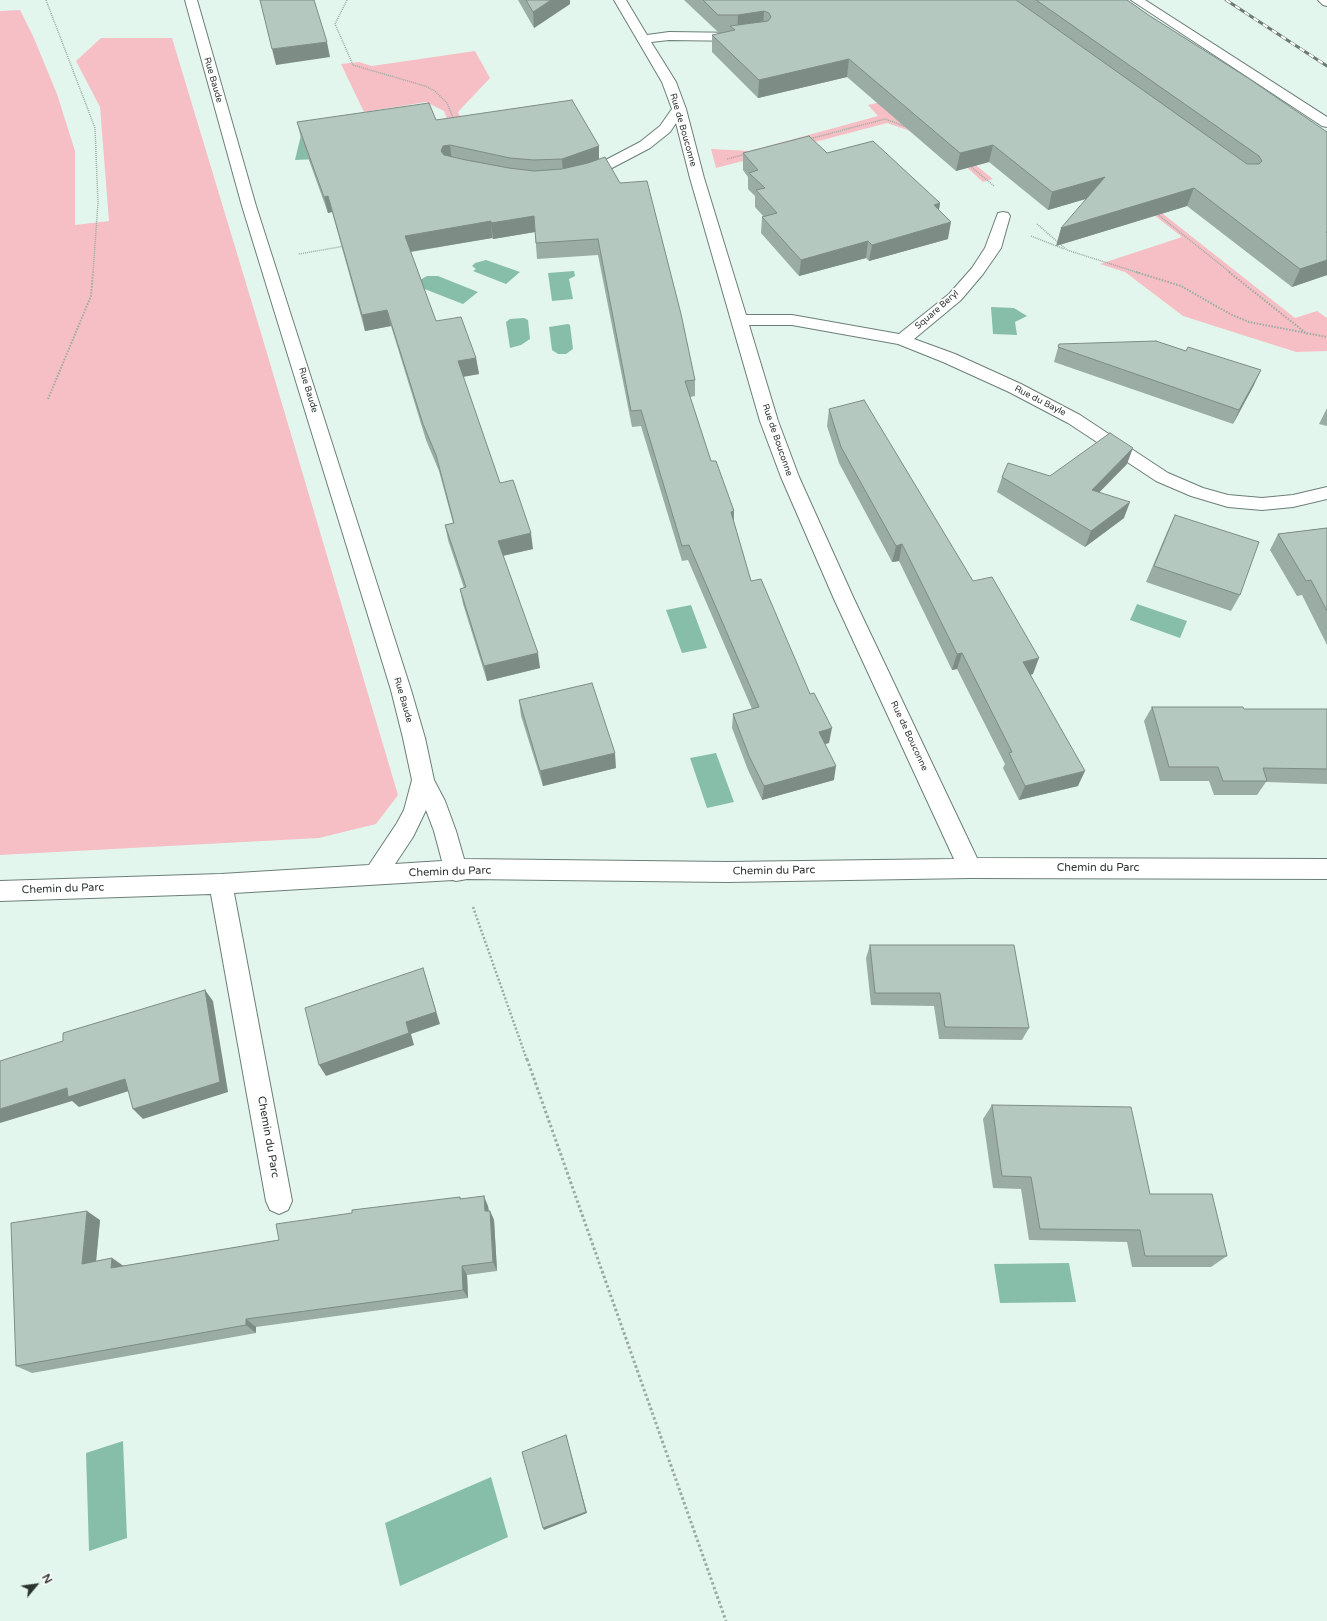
<!DOCTYPE html>
<style>
body{margin:0}
#map{position:relative;width:1327px;height:1621px;overflow:hidden;background:#e2f6ee;font-family:"Varela Round",sans-serif}
canvas{display:block}
.north{position:absolute;left:16px;top:1565px;width:40px;height:40px;-webkit-text-stroke:3px #fff;paint-order:stroke;rotate:61deg;font-size:11px;font-weight:700;line-height:16px;text-align:center;color:#2c3430}
.north::after{content:'';display:block;margin:auto;width:14px;height:18px;background:#2c3430;clip-path:polygon(50% 0,100% 100%,50% 72%,0 100%)}
</style>
<div id="map">
<canvas width="1327" height="1621"></canvas>
<div class="north">N</div>
</div>
<script>
const g = document.querySelector('canvas').getContext('2d');
g.lineJoin = 'round';
function paint(path, color) { g.fillStyle = color; g.fill(path, 'evenodd'); }
const poly = rows => new Path2D(rows.map(r => 'M' + r).join(''));
function stroke(path, color, width, dash) { g.strokeStyle = color; g.lineWidth = width; g.lineCap = dash ? 'butt' : 'round'; g.setLineDash(dash || []); g.stroke(path); }
function drawText(font, color, halo, rows, align = 'center') {
  g.font = font + ' "Varela Round",sans-serif'; g.lineWidth = 3.5; g.setLineDash([]); g.textBaseline = 'middle'; g.strokeStyle = halo; g.fillStyle = color; for (const [text, x, y, turn = 0] of rows) {
    g.save(); g.translate(x, y); g.rotate((+turn || 0) * Math.PI / 180); g.textAlign = isNaN(turn) ? turn : align; if (halo) g.strokeText(text, 0, 0); g.fillText(text, 0, 0); g.restore();
  }
}
paint(poly([
 [892,0,1295,318,1317,311,1327,318,1327,351,1296,352,1183,316,1125,272,1100,264,1182,237,1034,120,947,142,993,179,983,182,937,140,887,123,716,168,711,149,750,151,878,116,868,105,971,81],
 [20,10,33,36,57,94,75,151,75,225,109,221,100,107,76,61,101,38,172,38,261,333,398,795,376,824,319,838,0,855,0,11],
 [475,51,490,78,458,112,471,144,458,147,444,111,426,102,364,112,341,64,359,62,372,66]
]), '#f6bfc5');
paint(poly([
 [302,131,318,159,295,160],
 [486,260,520,272,506,284,473,271,476,269,472,266,475,263],
 [574,271,575,276,569,279,573,299,552,301,548,273],
 [427,276,438,276,478,292,463,304,422,288,420,280],
 [991,307,1014,308,1027,316,1015,322,1017,335,993,334],
 [524,318,528,320,530,339,521,345,510,348,506,322,510,319],
 [568,324,570,325,573,349,566,354,558,354,552,350,549,327],
 [1137,604,1187,621,1180,638,1130,620],
 [691,605,707,648,682,653,666,610],
 [716,753,734,802,707,808,690,758],
 [1069,1263,1076,1302,1000,1303,994,1264],
 [123,1441,127,1538,89,1551,86,1453],
 [491,1477,508,1537,400,1586,385,1523]
]), '#87bea9');
const minor = poly([
 [185,0,197,0,256,206,411,690,425,738,434,780,445,801,456,831,464,859,727,862,954,859,834,599,781,477,760,421,690,178,676,123,670,132,650,148,610,169,581,180,576,179,574,176,576,173,600,163,640,142,660,126,672,109,662,82,614,0,626,0,647,35,669,32,743,33,747,34,749,37,747,40,743,41,669,40,651,42,676,82,686,109,704,178,746,315,792,315,899,334,949,294,972,268,985,248,998,213,1003,212,1008,213,1010,216,1001,248,983,274,961,300,914,339,955,354,1021,384,1080,415,1168,473,1203,488,1228,495,1262,498,1293,495,1327,487,1327,499,1293,507,1262,510,1228,507,1191,496,1156,481,1068,423,1009,392,943,362,898,344,792,325,749,325,778,421,799,477,854,599,977,858,1327,859,1327,879,970,878,727,882,467,879,456,881,453,880,234,893,292,1201,288,1210,279,1214,270,1210,266,1201,211,894,0,901,0,881,221,874,369,865,397,823,404,810,412,780,403,738,391,690,242,206,185,0],
 [426,810,434,831,442,861,395,864,413,837,426,810],
 [1131,0,1145,0,1327,117,1327,127,1322,126,1131,0],
 [1318,0,1327,0,1327,6,1323,5,1318,0]
]);
stroke(minor, '#6c7f77', 2);
stroke(poly([
 [46,0,95,128,98,203,93,273],
 [347,0,335,24,353,65,425,86,435,91,447,103,454,120],
 [809,139,885,119,904,126],
 [727,159,746,154],
 [970,166,994,186],
 [1156,213,1231,273],
 [1037,224,1067,250,1139,273],
 [1031,236,1064,249],
 [299,254,345,246]
]), '#9baba4', 1.5, [1, 1]);
stroke(poly([
 [1136,272,1181,286,1230,314,1249,322,1327,337],
 [1229,272,1307,334],
 [48,399,91,296,93,272]
]), '#9baba4', 2, [1.5, 1.5]);
stroke(poly([
 [473,907,527,1060]
]), '#9baba4', 2.5, [2, 2]);
stroke(poly([
 [527,1059,726,1621]
]), '#9baba4', 3, [2.5, 2.5]);
paint(minor, '#fff');
const rail = poly([
 [1226,0,1327,66]
]);
stroke(rail, '#6e7a74', 3);
stroke(rail, '#fff', 2, [5.5]);
paint(poly([
 [518,0,570,0,570,4,534,28],
 [684,0,1127,0,1150,16,1248,78,1327,275,1292,287,1187,206,1056,246,1086,199,1048,210,989,162,956,171,847,77,758,98,712,52,712,35,725,32,718,32],
 [436,120,599,146,599,159,695,380,695,396,690,397,711,461,734,511,734,522,751,581,829,743,825,744,834,780,762,800,748,770,732,728,733,714,752,709,688,560,682,561,641,426,632,427,598,255,537,259,535,232,493,239,492,238,411,252,436,321,476,358,479,374,463,377,500,483,533,549,503,556,540,668,487,681,463,604,460,589,464,588,448,540,445,525,453,523,439,471,426,440,391,326,365,331,332,212,328,213,301,138,297,122],
 [743,153,827,153,940,203,939,210,948,239,869,261,866,258,799,276,761,233,762,217,763,216,755,207,755,196,748,189,748,177,743,170],
 [1059,344,1254,385,1233,424,1054,362],
 [1327,408,1327,426,1319,424],
 [829,409,973,581,1033,674,1031,675,1078,786,1019,800,1003,768,1005,764,957,669,952,670,899,561,892,562,839,463,827,426],
 [1127,464,1099,492,1124,518,1085,547,997,492,1002,477,1050,476],
 [1175,515,1240,595,1231,611,1146,582,1167,532],
 [1327,528,1327,645,1302,595,1297,596,1270,550,1278,534],
 [519,700,616,768,543,786,521,716],
 [1152,707,1244,709,1327,709,1327,784,1266,782,1257,795,1214,795,1209,781,1160,781,1144,721],
 [870,945,1029,1028,1022,1040,939,1039,934,1006,871,1005,866,958],
 [992,1105,1150,1194,1227,1256,1211,1267,1132,1267,1127,1242,1029,1240,1021,1189,993,1188,983,1119],
 [460,1197,461,1199,488,1206,489,1211,490,1211,494,1220,497,1271,467,1275,468,1298,256,1327,256,1333,32,1373,16,1366,100,1220,96,1261,112,1258,123,1266,279,1240,352,1213]
]), '#9baca4');
paint(poly([
 [551,0,570,0,570,4,534,28,533,12],
 [764,11,763,29,737,32,738,15],
 [327,42,330,57,276,65,272,49],
 [849,59,847,77,758,98,759,80],
 [450,145,452,161,446,162,441,151,443,146],
 [993,145,989,162,956,171,960,153],
 [599,146,599,162,563,175,562,159],
 [1105,177,1099,195,1048,210,1052,192],
 [1194,188,1187,206,1056,246,1061,228],
 [328,196,332,212,328,213,324,197],
 [940,203,937,220,934,205],
 [534,216,535,232,493,239,491,223],
 [491,221,492,238,408,252,405,236],
 [951,222,948,239,869,261,872,245],
 [868,241,866,258,799,276,801,260],
 [1327,260,1327,275,1292,287,1300,269],
 [387,310,391,326,365,331,362,315],
 [476,358,479,374,461,377,458,361],
 [1261,370,1254,385,1233,424,1239,410],
 [1133,448,1127,464,1086,506,1092,490],
 [1130,502,1124,518,1085,547,1091,531],
 [734,511,733,527,731,512],
 [531,533,533,549,501,556,498,541],
 [902,544,899,561,892,562,896,546],
 [538,653,540,668,487,681,484,666],
 [962,653,957,669,952,670,957,654],
 [1039,658,1033,674,1017,677,1023,662],
 [832,728,829,743,816,746,819,732],
 [615,753,616,768,543,786,540,771],
 [836,766,834,780,762,800,764,786],
 [1085,771,1078,786,1019,800,1025,786],
 [423,968,427,981,440,1024,411,1034,414,1045,326,1076,319,1065],
 [205,990,213,1001,228,1092,143,1119,133,1109],
 [125,1079,135,1089,79,1107,72,1101,0,1123,0,1109,67,1088],
 [484,1196,488,1206,490,1221,485,1211],
 [87,1211,100,1220,95,1272,82,1264],
 [490,1211,494,1220,497,1271,493,1262],
 [112,1258,125,1267,111,1268],
 [462,1266,467,1275,468,1298,463,1290],
 [246,1319,256,1327,256,1333,246,1325],
 [566,1435,587,1513,544,1530,543,1528]
]), '#7e8c86');
const building = poly([
 [260,0,314,0,327,42,272,49,260,0],
 [526,0,551,0,533,12,526,0],
 [703,0,1016,0,1247,164,1259,164,1262,161,1259,156,1036,0,1127,0,1150,16,1248,78,1327,132,1327,232,1326,232,1327,233,1327,260,1300,269,1194,188,1061,228,1105,177,1052,192,993,145,960,153,849,59,759,80,712,35,735,30,730,26,768,21,771,17,769,13,764,11,738,15,718,15,703,0],
 [572,100,599,146,562,159,534,160,510,158,450,145,443,146,441,151,444,155,466,160,509,168,534,171,562,169,588,163,605,157,620,183,647,181,681,314,695,380,685,381,711,461,716,461,734,511,731,512,751,581,761,579,810,694,814,693,832,728,819,732,836,766,764,786,749,756,733,714,759,707,689,545,682,546,641,410,631,411,598,239,536,243,534,216,491,223,491,221,405,236,436,321,461,317,476,358,458,361,500,483,513,480,531,533,498,541,538,653,484,666,460,589,466,587,445,525,454,523,436,455,423,424,387,310,362,315,328,196,324,197,297,122,429,103,436,120,572,100],
 [809,136,827,153,873,141,940,203,934,205,951,222,872,245,868,241,801,260,762,217,777,213,756,190,765,188,749,173,758,170,743,153,809,136],
 [1156,341,1186,351,1188,347,1261,370,1239,410,1058,347,1059,344,1156,341],
 [864,400,973,581,992,577,1039,658,1023,662,1085,771,1025,786,1009,753,1012,752,962,653,957,654,902,544,896,546,841,447,829,409,864,400],
 [1110,433,1133,448,1092,490,1130,502,1091,531,1002,477,1008,463,1050,476,1110,433],
 [1175,515,1259,542,1240,595,1154,566,1175,515],
 [1327,528,1327,611,1311,580,1306,581,1278,534,1327,528],
 [592,683,615,753,540,771,519,700,592,683],
 [1152,707,1243,707,1244,709,1327,709,1327,769,1263,768,1267,781,1223,781,1218,767,1169,767,1152,707],
 [870,945,1014,945,1029,1028,945,1027,940,993,875,993,870,945],
 [423,968,436,1012,406,1022,409,1033,319,1065,305,1008,423,968],
 [205,990,220,1082,133,1109,125,1079,68,1097,67,1088,0,1109,0,1061,63,1041,63,1033,205,990],
 [992,1105,1131,1107,1150,1194,1212,1194,1227,1256,1145,1256,1140,1230,1040,1229,1031,1177,1002,1176,992,1105],
 [484,1196,485,1211,490,1211,493,1262,462,1266,463,1290,246,1319,246,1325,16,1366,11,1223,87,1211,82,1264,112,1258,111,1268,279,1240,276,1224,352,1213,352,1210,460,1197,460,1199,484,1196],
 [566,1435,586,1512,543,1528,522,1452,566,1435]
]);
paint(building, '#b4c8bf');
stroke(building, '#7e8c86', 1);
drawText('9px', '#2c3430', '#fff', [
 ["Rue Baude",213,80,74],
 ["Rue de Bouconne",683,130,74],
 ["Square Beryl",937,310,-41],
 ["Rue Baude",308,390,73],
 ["Rue du Bayle",1040,401,27],
 ["Rue de Bouconne",777,440,71],
 ["Rue Baude",403,700,74],
 ["Rue de Bouconne",909,736,65]
]);
drawText('11px', '#2c3430', '#fff', [
 ["Chemin du Parc",1098,868],
 ["Chemin du Parc",774,871,-1],
 ["Chemin du Parc",450,872,-2],
 ["Chemin du Parc",63,889,-2],
 ["Chemin du Parc",268,1137,80]
]);
</script>
